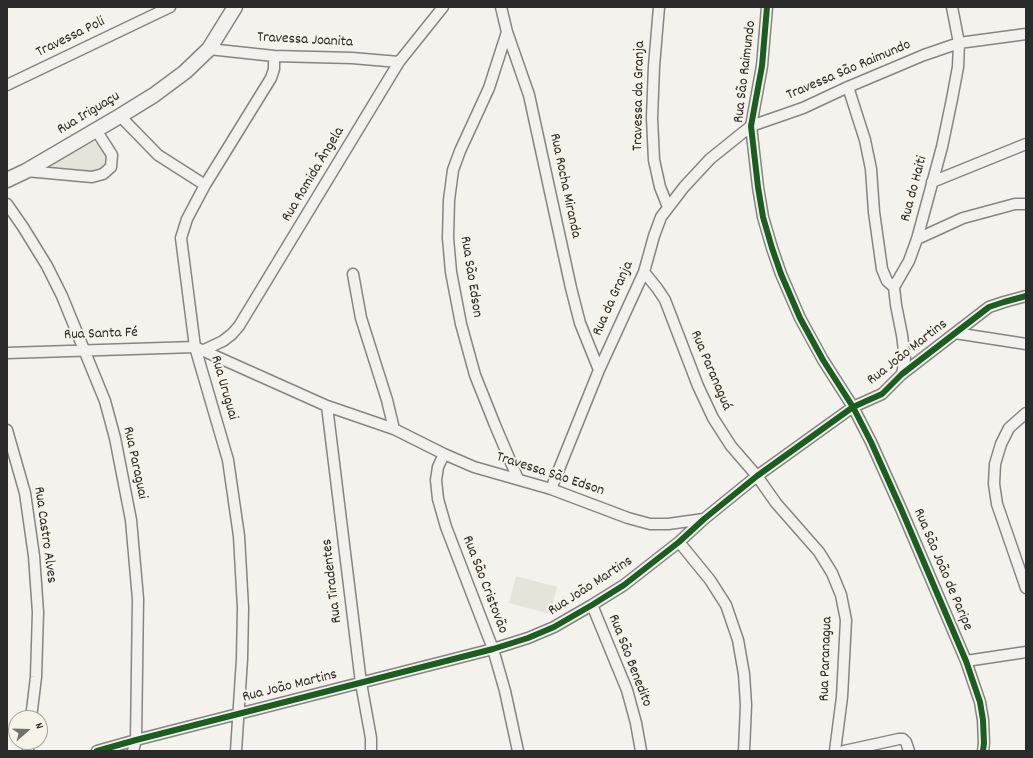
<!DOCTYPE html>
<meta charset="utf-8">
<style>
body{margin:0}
#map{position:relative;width:1033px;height:758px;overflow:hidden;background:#f4f2ec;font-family:Dekko,sans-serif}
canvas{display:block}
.frame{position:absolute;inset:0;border:8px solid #2b2b2b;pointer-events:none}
.north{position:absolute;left:8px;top:710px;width:40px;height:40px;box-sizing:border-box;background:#f7f3e8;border:1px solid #a5a39c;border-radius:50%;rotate:70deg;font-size:11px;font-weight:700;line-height:16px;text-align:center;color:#2b2b2b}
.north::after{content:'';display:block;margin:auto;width:14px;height:18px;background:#71716f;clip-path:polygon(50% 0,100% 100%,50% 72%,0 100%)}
</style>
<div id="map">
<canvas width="1033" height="758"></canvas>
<div class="frame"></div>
<div class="north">N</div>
</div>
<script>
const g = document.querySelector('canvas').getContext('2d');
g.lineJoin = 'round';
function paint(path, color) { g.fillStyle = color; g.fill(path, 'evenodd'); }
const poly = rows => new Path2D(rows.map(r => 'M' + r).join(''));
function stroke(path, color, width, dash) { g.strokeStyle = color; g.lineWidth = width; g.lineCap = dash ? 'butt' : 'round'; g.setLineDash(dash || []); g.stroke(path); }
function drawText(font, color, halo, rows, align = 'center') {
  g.font = font + ' Dekko,sans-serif'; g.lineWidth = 4; g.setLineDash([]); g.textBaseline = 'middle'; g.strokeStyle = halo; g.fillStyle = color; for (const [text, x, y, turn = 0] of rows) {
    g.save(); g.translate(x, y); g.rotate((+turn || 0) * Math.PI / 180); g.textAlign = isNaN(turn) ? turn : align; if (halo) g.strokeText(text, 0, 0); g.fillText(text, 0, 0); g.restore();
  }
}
paint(poly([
 [92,143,96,143,100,146,107,157,107,163,99,171,46,170,46,167],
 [516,576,557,587,550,614,509,603]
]), '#e6e3da');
const street = poly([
 [501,7,507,32,529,95,571,288,580,323,599,370],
 [659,7,654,66,652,118,654,160,660,187,668,207],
 [767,7,762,66,751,126,758,187,763,217,772,248,781,274,800,318,823,360,853,407,871,442,902,511,966,661,980,702,983,720,984,743,983,751],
 [507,32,489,88,460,151,453,170,449,200,448,238,451,272,461,324,475,375,495,425,518,479],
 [209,49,274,56,352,58,399,62],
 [7,85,170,7],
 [848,87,865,140,871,169,874,212,882,269,887,281,894,287],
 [120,116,158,155,205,185],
 [26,171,92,177,103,174,111,167,112,155,96,130],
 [932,182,1026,144],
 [7,204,23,227,47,266,62,296,105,401,115,438,131,520,138,599,136,740,133,751],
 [917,239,963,218,1015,204,1026,204],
 [644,272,657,288,665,300,698,386,713,418,731,446,757,476,776,503,819,552,832,573,841,595,846,620,842,697,835,751],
 [353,274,361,318,387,400,394,429],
 [955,333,1026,344],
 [204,350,223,341,232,334,239,326,399,62,443,7],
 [7,353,195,347,327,406,394,429,444,454,474,467,551,489,628,518,650,524,668,524,704,519],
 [902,374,905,359,902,335,896,305,894,287,909,261,917,239,942,147,952,99,958,67,959,43,952,7],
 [327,406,361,683,371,738,371,751],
 [1026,413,1009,428,1001,444,995,464,994,484,997,504,1026,588],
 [7,430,25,493,34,556,38,612,36,677,31,718],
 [444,454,438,467,436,480,438,499,446,527,493,649,505,691,518,751],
 [551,489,599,370,644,272,654,236,661,217,684,187,710,159,751,126,803,108,848,87,924,55,959,43,1026,34],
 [679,542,710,580,726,605,738,640,744,674,746,705,744,751],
 [592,605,627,690,636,723,641,751],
 [966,661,1026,652],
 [28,751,29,742],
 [97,751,136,740,493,649,528,638,554,627,592,605,624,585,679,542,704,519,757,476,853,407,882,394,902,374,989,307,1004,302,1026,296],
 [236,751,242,659,243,608,239,536,228,460,195,347,181,238,187,219,205,185,271,78,274,69,274,56],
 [844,751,899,739,903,739,906,742,909,751]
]);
const secondary = poly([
 [7,180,26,171,120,116,154,95,185,72,209,49,235,7]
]);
stroke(street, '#858582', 13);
stroke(secondary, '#858582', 17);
stroke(street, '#f2f1ed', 10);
stroke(secondary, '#f2f1ed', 14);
stroke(poly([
 [767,7,762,66,751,126,758,187,763,217,772,248,781,274,800,318,823,360,853,407,871,442,902,511,966,661,980,702,983,720,984,743,983,751],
 [97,751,136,740,493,649,528,638,554,627,592,605,624,585,679,542,704,519,757,476,853,407,882,394,902,374,989,307,1004,302,1026,296]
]), '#1b5e20', 6);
drawText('15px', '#2b2b2b', '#f7f3e8', [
 ["Travessa Poli",71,38,-26],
 ["Travessa Joanita",305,41,3],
 ["Travessa São Raimundo",849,71,-23],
 ["Rua São Raimundo",746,72,-83],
 ["Travessa da Granja",640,96,-89],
 ["Rua Iriguaçu",89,114,-31],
 ["Rua Romida Ângela",314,175,-59],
 ["Rua Rocha Miranda",564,186,78],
 ["Rua do Haiti",915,189,-75],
 ["Rua São Edson",470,277,81],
 ["Rua da Granja",614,299,-66],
 ["Rua Santa Fé",101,335,-2],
 ["Rua João Martins",908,353,-38],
 ["Rua Paranaguá",710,371,67],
 ["Rua Uruguai",223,388,74],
 ["Rua Paraguai",134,463,78],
 ["Travessa São Edson",550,475,18],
 ["Rua Castro Alves",44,535,82],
 ["Rua São João de Paripe",942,570,67],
 ["Rua Tiradentes",333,581,-97],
 ["Rua São Cristovão",484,585,69],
 ["Rua João Martins",591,587,-33],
 ["Rua Paranagua",827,659,-88],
 ["Rua São Benedito",629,661,69],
 ["Rua João Martins",290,687,-14]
]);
</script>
